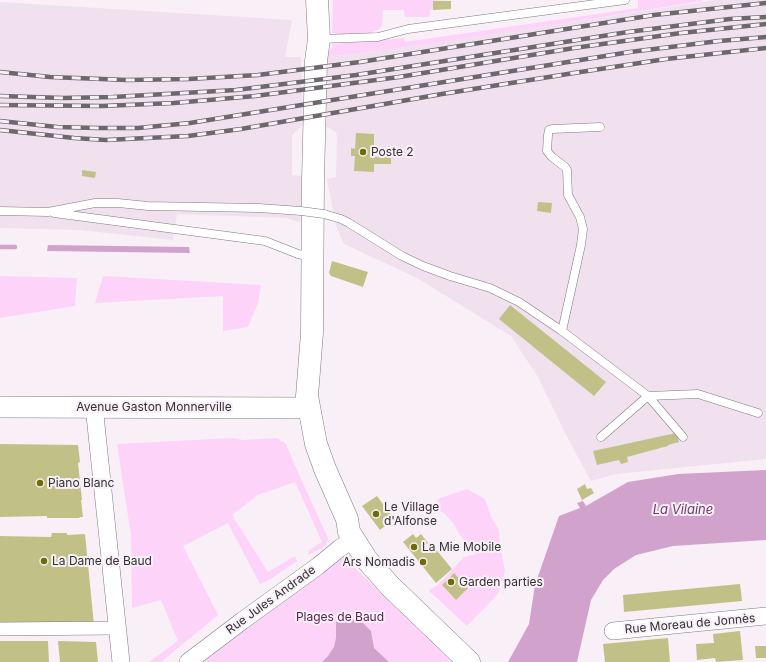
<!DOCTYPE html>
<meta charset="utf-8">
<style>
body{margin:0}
canvas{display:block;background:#f8eff7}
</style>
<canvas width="766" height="662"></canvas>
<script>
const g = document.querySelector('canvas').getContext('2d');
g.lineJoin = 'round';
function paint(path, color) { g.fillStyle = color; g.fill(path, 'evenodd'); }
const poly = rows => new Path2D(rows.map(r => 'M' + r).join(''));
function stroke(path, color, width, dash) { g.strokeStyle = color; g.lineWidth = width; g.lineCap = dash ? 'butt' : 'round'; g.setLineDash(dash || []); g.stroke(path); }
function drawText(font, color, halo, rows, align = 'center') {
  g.font = font + ' Inter,sans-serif'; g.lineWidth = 4; g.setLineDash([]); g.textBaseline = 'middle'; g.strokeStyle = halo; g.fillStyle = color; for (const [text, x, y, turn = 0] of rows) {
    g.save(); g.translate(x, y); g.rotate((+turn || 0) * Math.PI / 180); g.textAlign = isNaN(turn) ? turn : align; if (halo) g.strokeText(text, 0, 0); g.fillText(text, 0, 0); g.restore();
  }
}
paint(poly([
 [715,0,766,0,766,459,617,474,591,481,565,433,538,377,511,336,417,278,344,244,336,226,327,179,336,177,337,137,336,132,325,126,327,57,423,45],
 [0,2,292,20,285,57,301,57,303,125,292,135,292,175,302,176,300,222,289,219,288,218,177,214,173,240,79,230,0,228]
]), '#f1e1ef');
paint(poly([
 [333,0,451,0,433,1,433,10,430,10,429,17,405,17,404,10,383,10,382,26,379,29,370,33,337,34,332,33],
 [638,0,702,0,702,1,528,29,423,45,327,57,326,53,332,48,332,44,404,38,405,42,638,8],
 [0,276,77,278,75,306,0,318],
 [103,276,261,285,258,303,248,327,223,331,223,296,95,303],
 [233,438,243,440,277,438,286,444,300,477,328,538,327,543,322,548,308,555,309,550,322,542,295,482,258,495,232,515,268,572,295,556,297,561,271,579,260,584,228,523,183,546,218,615,161,662,149,662,178,641,161,600,132,608,131,535,117,444],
 [467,489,485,499,492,519,499,530,500,546,505,571,498,594,467,626,429,591,439,584,464,557,476,554,459,534,454,524,444,513,434,508,438,499],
 [344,554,351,564,451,662,194,662,297,583,302,589]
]), '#fed3f9');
paint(poly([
 [48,245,189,247,190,253,47,251],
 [766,470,766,540,673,546,636,555,614,569,603,580,591,600,577,662,508,662,529,624,535,585,559,516,580,508,577,503,583,501,586,506,628,482,678,474],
 [342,617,362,622,371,631,374,648,389,662,322,662,328,656,334,647,336,638,336,622]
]), '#d1a3cc');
stroke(poly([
 [0,247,15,247]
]), '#d1a3cc', 4.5);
paint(poly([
 [433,1,451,1,451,9,433,10],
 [356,133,374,134,374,157,391,157,391,164,374,164,374,172,354,171,355,156,351,156,351,148,355,149],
 [82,170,96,172,95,178,82,176],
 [538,202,552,203,551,213,537,211],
 [332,261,368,272,363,287,331,276,329,273],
 [510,305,606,382,594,396,499,319],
 [676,433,679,442,668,445,668,446,627,457,628,462,621,464,619,460,597,465,593,451],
 [0,444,78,445,80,462,78,463,82,500,81,500,83,517,79,517,80,518,47,518,47,516,0,517],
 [585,484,587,489,591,488,594,493,582,500,577,489],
 [377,496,394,519,380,530,362,506],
 [52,533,67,533,67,535,85,534,94,625,0,624,0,536,51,537],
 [413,534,416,538,421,534,428,543,423,547,428,552,434,547,452,569,436,583,403,542],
 [454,573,468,588,456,600,442,585],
 [740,584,742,601,624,612,623,595],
 [740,631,743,660,716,662,715,658,697,660,696,644,714,643,713,634],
 [668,638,670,662,605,662,603,644],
 [0,641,48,641,49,662,0,662],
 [58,641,96,642,98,662,60,662],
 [755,646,766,646,766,658,756,658]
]), '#c1c187');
const service = poly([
 [321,39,378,37,408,29,625,0],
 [0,211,48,212,95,203,118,203,148,206,259,208,301,211],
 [54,213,265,241,298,254,312,257],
 [324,214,341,219,349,223,402,256,423,266,450,276,490,288,519,302,562,331,648,396,698,394,758,413],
 [562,331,581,245,583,229,580,217,568,195,567,170,565,167,552,157,547,151,548,135,549,130,552,129,600,127],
 [601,437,648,396,683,437]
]);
const pedestrian = poly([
 [0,629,117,628]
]);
const minor = poly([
 [94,406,121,662],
 [613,631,766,616],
 [188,662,242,621,318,566,340,548,354,539]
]);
const tertiary = poly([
 [0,407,308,408]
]);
const secondary = poly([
 [317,0,319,39,316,61,313,179,312,333,307,396,316,444,325,469,347,519,349,532,356,543,367,560,390,586,469,662]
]);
stroke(service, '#817980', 9);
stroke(pedestrian, '#817980', 14);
stroke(minor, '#817980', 18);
stroke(tertiary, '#817980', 22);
stroke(secondary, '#817980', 23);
stroke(service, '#fff', 8);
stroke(pedestrian, '#fff', 13);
stroke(minor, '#fff', 17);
stroke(tertiary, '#fff', 21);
stroke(secondary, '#fff', 22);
const rail = poly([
 [0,72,50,77,127,80,189,79,258,75,360,62,654,15,766,3],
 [0,96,63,98,113,97,236,90,356,75,628,32,730,19,766,17],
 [0,105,102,106,174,103,255,96,399,77,574,48,681,33,766,24],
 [0,121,57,127,97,128,138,128,190,123,630,52,719,41,766,37],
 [0,130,74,138,106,140,188,136,241,129,442,94,574,73,666,59,766,48]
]);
stroke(rail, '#6c686c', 4.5);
stroke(rail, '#f8eff7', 3, [9]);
const serviceBridge = poly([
 [301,211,324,214]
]);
stroke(serviceBridge, '#817980', 9, []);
stroke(serviceBridge, '#fff', 8);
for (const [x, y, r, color] of [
 [363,152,4,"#6e6b09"],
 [40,483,4,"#6e6b09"],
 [376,514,4,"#6e6b09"],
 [414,547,4,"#6e6b09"],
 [44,561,4,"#6e6b09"],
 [423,562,4,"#6e6b09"],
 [451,582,4,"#6e6b09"]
]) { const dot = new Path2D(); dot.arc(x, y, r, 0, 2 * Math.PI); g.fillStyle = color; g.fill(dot); stroke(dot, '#f8eff7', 1.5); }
drawText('12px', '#333033', '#f8eff7', [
 ["Poste 2",371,152],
 ["Piano Blanc",48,483],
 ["Le Village",384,507],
 ["d'Alfonse",384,521],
 ["La Mie Mobile",422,547],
 ["La Dame de Baud",52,561],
 ["Ars Nomadis",415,562,"right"],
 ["Garden parties",459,582]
], 'left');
drawText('12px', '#333033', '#f8eff7', [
 ["Avenue Gaston Monnerville",154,407],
 ["Rue Jules Andrade",271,600,-36],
 ["Rue Moreau de Jonnès",690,624,-5]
]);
drawText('12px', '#551e51', '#f8eff7', [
 ["Plages de Baud",340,617]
]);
drawText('italic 13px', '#6f376a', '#f8eff7', [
 ["La Vilaine",683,510]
]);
</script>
